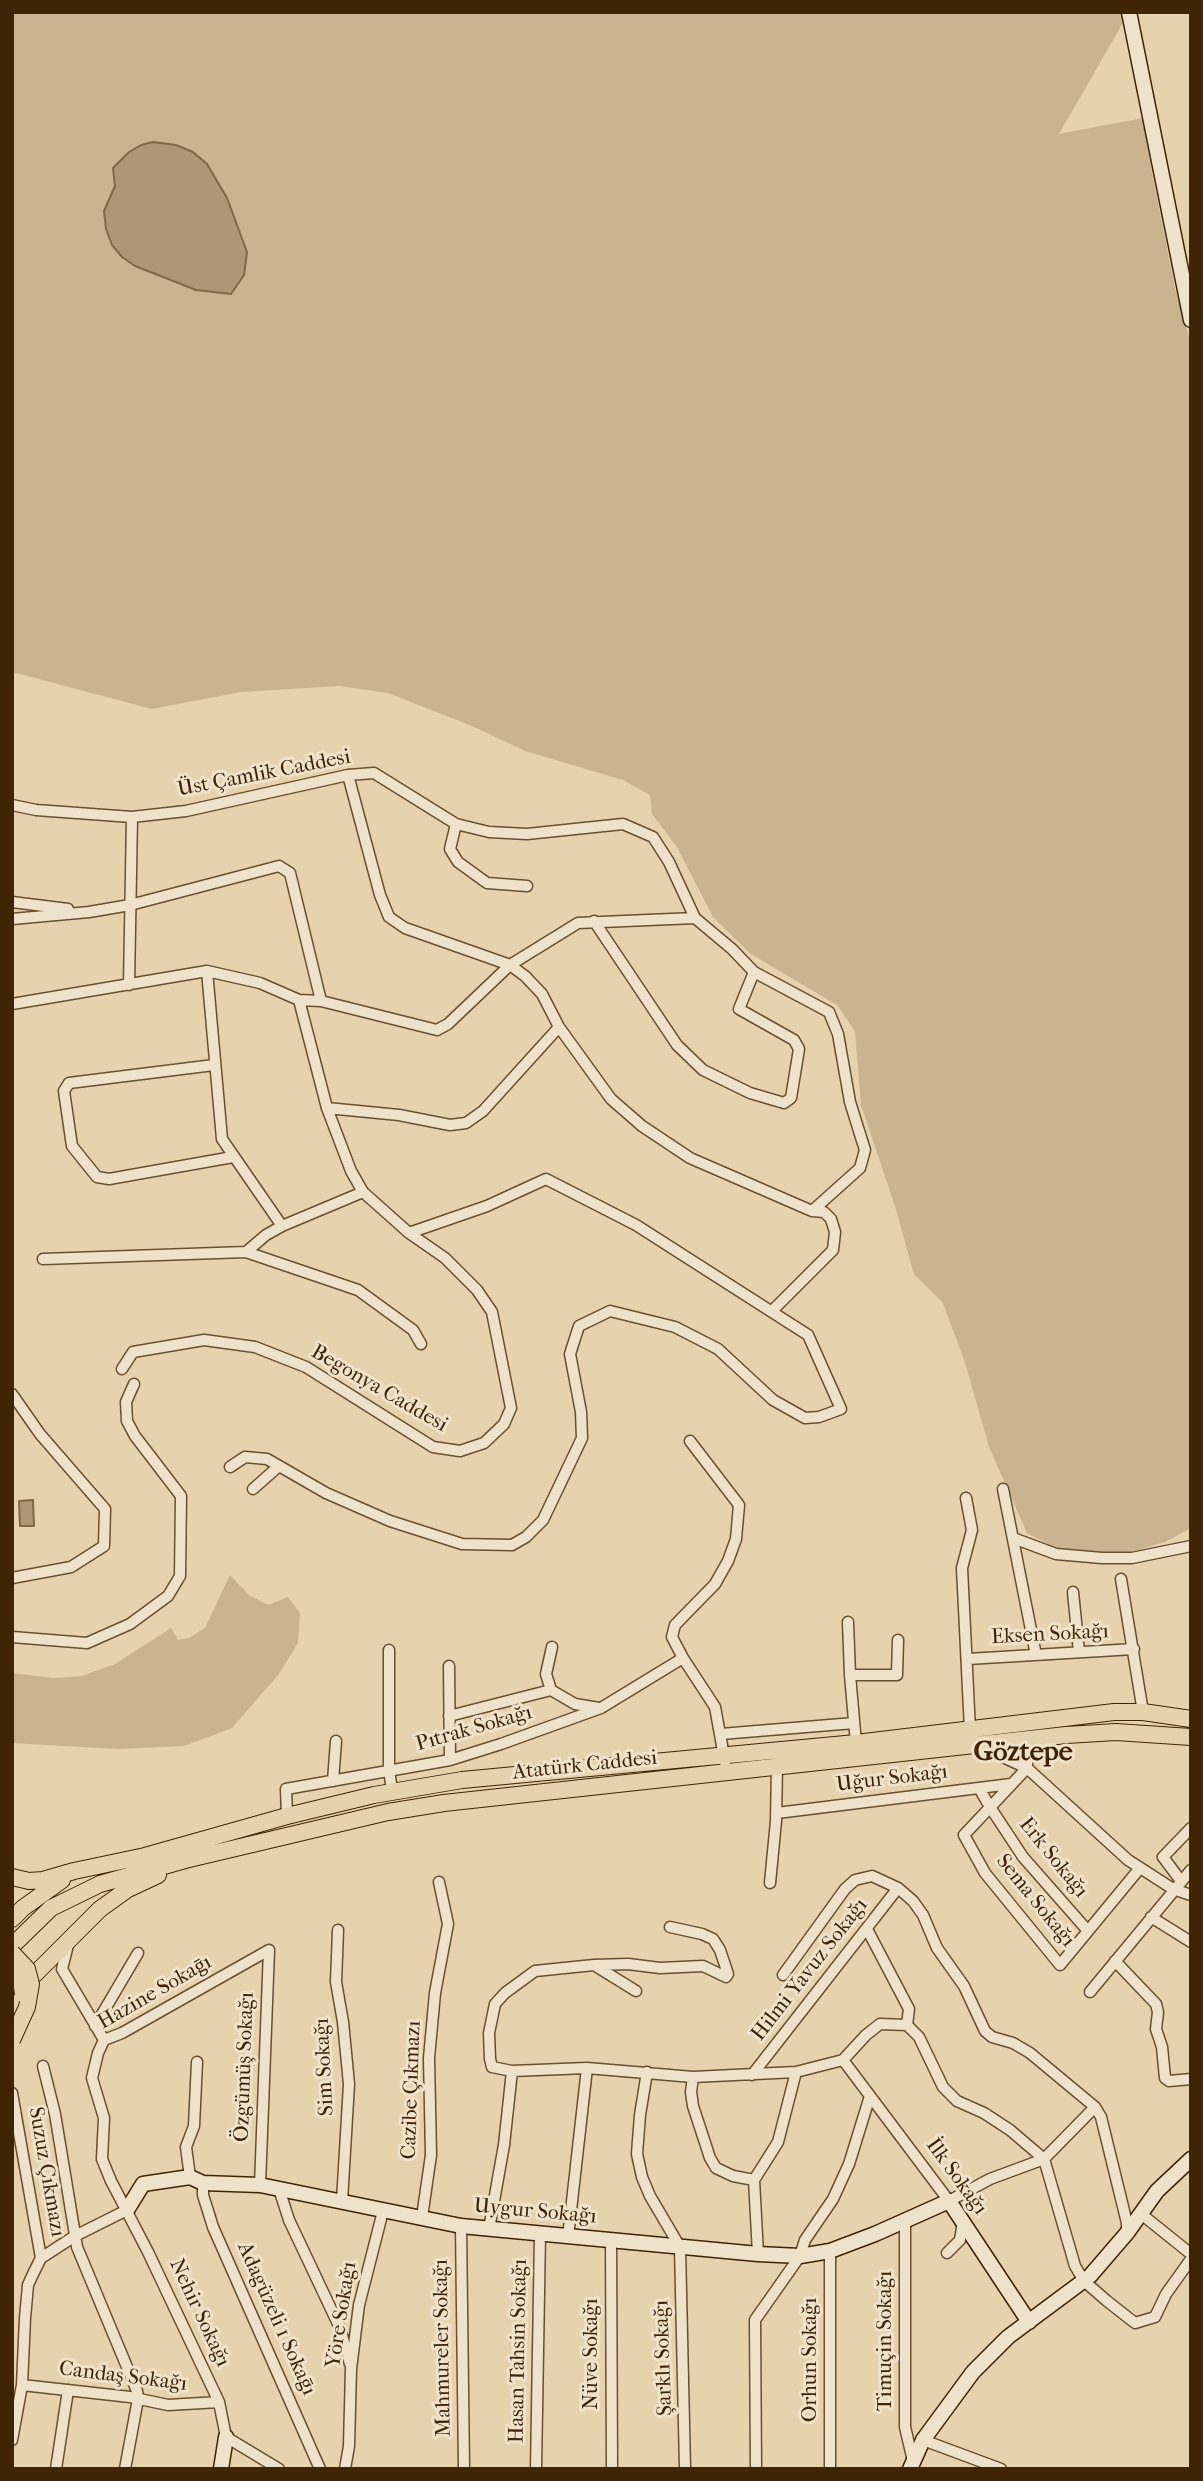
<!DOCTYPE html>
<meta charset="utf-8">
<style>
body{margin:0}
#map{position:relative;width:1203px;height:2481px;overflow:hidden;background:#e6d2ad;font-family:"IM FELL French Canon",serif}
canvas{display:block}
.frame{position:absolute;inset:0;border:14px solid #3f2405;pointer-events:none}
</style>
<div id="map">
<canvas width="1203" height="2481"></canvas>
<div class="frame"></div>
</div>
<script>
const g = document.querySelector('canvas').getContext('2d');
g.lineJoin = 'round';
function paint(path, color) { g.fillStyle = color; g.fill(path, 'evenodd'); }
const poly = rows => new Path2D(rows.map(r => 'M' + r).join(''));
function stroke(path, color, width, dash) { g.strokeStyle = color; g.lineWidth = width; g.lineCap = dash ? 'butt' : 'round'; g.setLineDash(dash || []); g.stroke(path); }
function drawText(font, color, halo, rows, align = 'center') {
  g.font = font + ' "IM FELL French Canon",serif'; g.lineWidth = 6; g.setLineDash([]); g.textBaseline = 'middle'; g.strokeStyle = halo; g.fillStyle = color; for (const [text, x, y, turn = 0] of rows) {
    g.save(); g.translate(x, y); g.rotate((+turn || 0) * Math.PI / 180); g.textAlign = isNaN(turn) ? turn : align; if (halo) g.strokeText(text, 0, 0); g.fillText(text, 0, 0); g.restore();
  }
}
paint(poly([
 [12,12,1123,12,1124,21,1059,134,1143,118,1152,173,1175,288,1191,344,1191,1528,1165,1542,1124,1554,1093,1554,1055,1548,1027,1533,989,1447,965,1363,943,1303,914,1274,895,1206,861,1105,855,1031,837,1005,751,954,713,917,677,847,652,814,650,795,623,780,525,751,472,726,388,693,339,686,241,692,152,709,12,672],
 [230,1575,249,1595,268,1605,288,1597,300,1613,298,1643,279,1674,232,1728,184,1746,118,1749,12,1743,12,1673,54,1678,82,1676,115,1664,171,1628,178,1640,189,1638,205,1628]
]), '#cab490');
const water = poly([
 [153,142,176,145,193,152,207,164,227,198,247,252,244,275,231,294,196,290,135,266,122,257,112,245,106,229,104,211,115,186,113,168,129,152,141,145,153,142],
 [33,1500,34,1526,20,1526,19,1501,33,1500]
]);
paint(water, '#ad9774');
stroke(water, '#816948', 2);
const street = poly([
 [348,775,380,895,389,917,405,928,510,965,525,976,542,994,559,1027,611,1099,642,1126,690,1158,812,1211,824,1212,831,1219,835,1232,833,1250,773,1310],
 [12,805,36,810,132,817,186,811,348,775,374,773,456,824,489,832,527,834,623,824,653,837,669,862,695,918,732,949,754,972,829,1012,838,1034,850,1102,865,1150,860,1168,812,1211],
 [456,824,450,849,458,862,487,883,527,886],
 [12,902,68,909],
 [12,919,89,912,130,905,279,866,290,873,321,1001],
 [594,921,677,1045,703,1070,750,1093,784,1103,791,1098,799,1049,794,1040,739,1009,754,972],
 [207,971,222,1139,282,1226],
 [129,985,132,817],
 [12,1004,207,971,260,983,299,1000,321,1001,437,1030,448,1024,510,965,578,923,695,918],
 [214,1065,69,1083,64,1091,72,1146,97,1177,109,1179,233,1157],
 [327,1108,399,1115,450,1125,466,1123,483,1111,559,1027],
 [246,1252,358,1290,413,1330,421,1344],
 [43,1259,246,1252,266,1235,282,1226,363,1192],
 [122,1369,133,1352,204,1340,255,1347,306,1367,433,1447,460,1451,484,1443,504,1424,511,1408,492,1312,477,1290,445,1258,409,1233,363,1192,351,1171,327,1108,299,1000],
 [12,1394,40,1434,105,1509,104,1546,71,1567,12,1578],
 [690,1441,739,1505,736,1539,728,1561,715,1584,675,1625,672,1637,683,1658,715,1707,725,1762],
 [230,1467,245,1457,267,1459,326,1493,390,1521,462,1544,512,1545,526,1537,543,1520,582,1438,581,1412,570,1354,579,1326,610,1311,675,1327,718,1349,773,1400,805,1418,819,1417,841,1409,808,1335,636,1225,546,1179,487,1206,409,1233],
 [253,1489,279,1466],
 [1003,1489,1036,1655],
 [966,1498,972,1530,962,1568,970,1730,976,1745,1027,1768,1128,1860,1173,1889,1191,1895],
 [1013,1538,1056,1554,1102,1558,1132,1558,1191,1546],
 [1121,1579,1143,1712],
 [1073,1592,1079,1652],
 [848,1622,850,1675],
 [12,1637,87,1643,130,1624,168,1596,180,1576,181,1496,135,1436,127,1421,126,1402,134,1384],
 [552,1647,546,1674,551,1690,575,1704,599,1708],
 [389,1650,389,1770,392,1791],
 [968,1659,1134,1649],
 [449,1666,450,1760],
 [449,1716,551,1690],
 [721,1734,854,1723],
 [856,1743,850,1675,897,1675,898,1640],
 [1027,1768,964,1835,985,1873,1060,1965,1140,1868],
 [1027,1768,1028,1739],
 [333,1781,336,1741],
 [979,1788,990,1807,1023,1857,1088,1931],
 [777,1813,1011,1784],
 [287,1816,286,1789,450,1760,501,1744,601,1708,683,1658],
 [1181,1881,1163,1857,1191,1828],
 [770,1883,776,1821,777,1766],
 [1151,1917,1191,1942],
 [670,1927,702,1934,713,1939,720,1950,728,1974,726,1977,703,1966,660,1968,628,1964,594,1965,535,1971,505,1993,495,2004,489,2033,490,2059,492,2067,512,2071,587,2068,693,2077,796,2072,843,2060,866,2035,880,2024,907,2025,919,2037,943,2087,957,2101,984,2113,1010,2130,1044,2159,1075,2266,1084,2281,1107,2301,1135,2323,1155,2317,1166,2294,1191,2259],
 [867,1929,909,2009,907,2025],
 [338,1930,336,1982,343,2022,349,2084,342,2201],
 [68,1945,62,1969,104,2040],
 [1115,1961,1156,2004,1158,2012,1156,2029,1162,2047,1165,2078,1169,2081,1191,2079],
 [594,1965,636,1991],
 [783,1975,845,1889,855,1880,872,1876,898,1888,913,1901,923,1915,937,1948,964,1986,985,2031,992,2037,1013,2043,1030,2053,1095,2107,1101,2117,1127,2223,1127,2233],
 [1090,1992,1191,1870],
 [95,2026,138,1953],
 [843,2060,949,2201,990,2179,1044,2159,1095,2107],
 [43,2066,55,2114,77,2247,137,2391,138,2399,125,2469],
 [647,2072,640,2115,637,2154,642,2177,650,2196,680,2247,685,2469],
 [752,2075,898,1888],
 [693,2077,691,2092,693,2106,710,2158,716,2168,733,2176,754,2180],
 [12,2093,41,2258],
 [190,2177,186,2147,194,2126,197,2062],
 [203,2183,203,2195,213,2227,320,2469],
 [260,2185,269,1950,122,2033,104,2040,98,2053,92,2078,104,2118,102,2159,111,2181,148,2252,219,2402,226,2437,279,2469],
 [279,2189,289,2220,340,2328,350,2364],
 [1140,2213,1191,2254],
 [422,2217,431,2155,429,2058,435,1993,448,1924,439,1882],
 [905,2221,905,2427,913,2461],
 [461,2226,464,2469],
 [489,2229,504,2145,512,2071],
 [568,2237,587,2068],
 [611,2240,612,2469],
 [947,2253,960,2240,963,2222],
 [758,2254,754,2180,778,2142,796,2072],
 [22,2385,130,2397,168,2405,219,2402],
 [12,2440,22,2385,25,2318,28,2285,33,2274,41,2258,75,2236,127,2210],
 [923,2440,1001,2469],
 [56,2469,68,2390],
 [345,2469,349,2446,351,2369,359,2305,383,2211],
 [536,2469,540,2234],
 [756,2469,755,2320,800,2256,805,2240,833,2199,849,2164,870,2096],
 [830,2469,830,2251]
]);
const secondary = poly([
 [1129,12,1191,320],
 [127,2210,143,2184,190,2177,203,2183,260,2185,461,2226,758,2254,800,2256,830,2251,875,2234,949,2201,1029,2322],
 [221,2469,226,2437],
 [910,2469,923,2440,973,2372,1008,2337,1090,2276,1127,2233,1157,2191,1191,2159]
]);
const primary = poly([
 [12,1877,29,1881,43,1880,74,1871,145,1856,287,1816,374,1795,462,1780,856,1743,1114,1712,1143,1712,1191,1719],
 [12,1919,23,1908,62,1880],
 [12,1946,51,1908,100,1884,185,1860,388,1812,444,1803,1066,1735,1116,1732,1191,1737],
 [26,1983,100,1909,128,1889,158,1875]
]);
stroke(street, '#69502f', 13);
stroke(secondary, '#3f2405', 17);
stroke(primary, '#3f2405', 18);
stroke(street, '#efe2ca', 10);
stroke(secondary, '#efe2ca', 14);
stroke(primary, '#e6d2ad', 16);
const primaryBridge = poly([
 [12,1953,27,1969,31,1984,27,2007,12,2040],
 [12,1968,21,1981,23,1994]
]);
stroke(primaryBridge, '#3f2405', 18, []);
stroke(primaryBridge, '#e6d2ad', 16);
drawText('21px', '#3f2405', '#efe2ca', [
 ["Üst Çamlik Caddesi",264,774,-11],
 ["Begonya Caddesi",379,1389,30],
 ["Eksen Sokağı",1050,1635,-3],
 ["Pıtrak Sokağı",474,1729,-16],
 ["Atatürk Caddesi",585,1766,-6],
 ["Uğur Sokağı",892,1779,-7],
 ["Erk Sokağı",1053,1858,51],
 ["Sema Sokağı",1035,1901,51],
 ["Hilmi Yavuz Sokağı",810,1970,-52],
 ["Hazine Sokaḡı",155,1993,-30],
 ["Özgümüş Sokağı",245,2067,-88],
 ["Sim Sokağı",325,2067,-93],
 ["Cazibe Çıkmazı",412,2090,-88],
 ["Suzuz Çıkmazı",46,2172,80],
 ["İlk Sokağı",956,2177,54],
 ["Uygur Sokağı",535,2212,5],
 ["Nehir Sokağı",199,2313,65],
 ["Yöre Sokağı",342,2315,-81],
 ["Adagüzeli 1 Sokaḡı",276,2319,66],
 ["Timuçin Sokağı",886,2341,-90],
 ["Mahmureler Sokağı",443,2348,-91],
 ["Hasan Tahsin Sokağı",519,2351,-89],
 ["Nüve Sokağı",592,2354,-90],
 ["Şarklı Sokağı",664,2358,-92],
 ["Orhun Sokağı",811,2360,-90],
 ["Candaş Sokağı",123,2377,7]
]);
drawText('bold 28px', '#3f2405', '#efe2ca', [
 ["Göztepe",1023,1753]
]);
</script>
